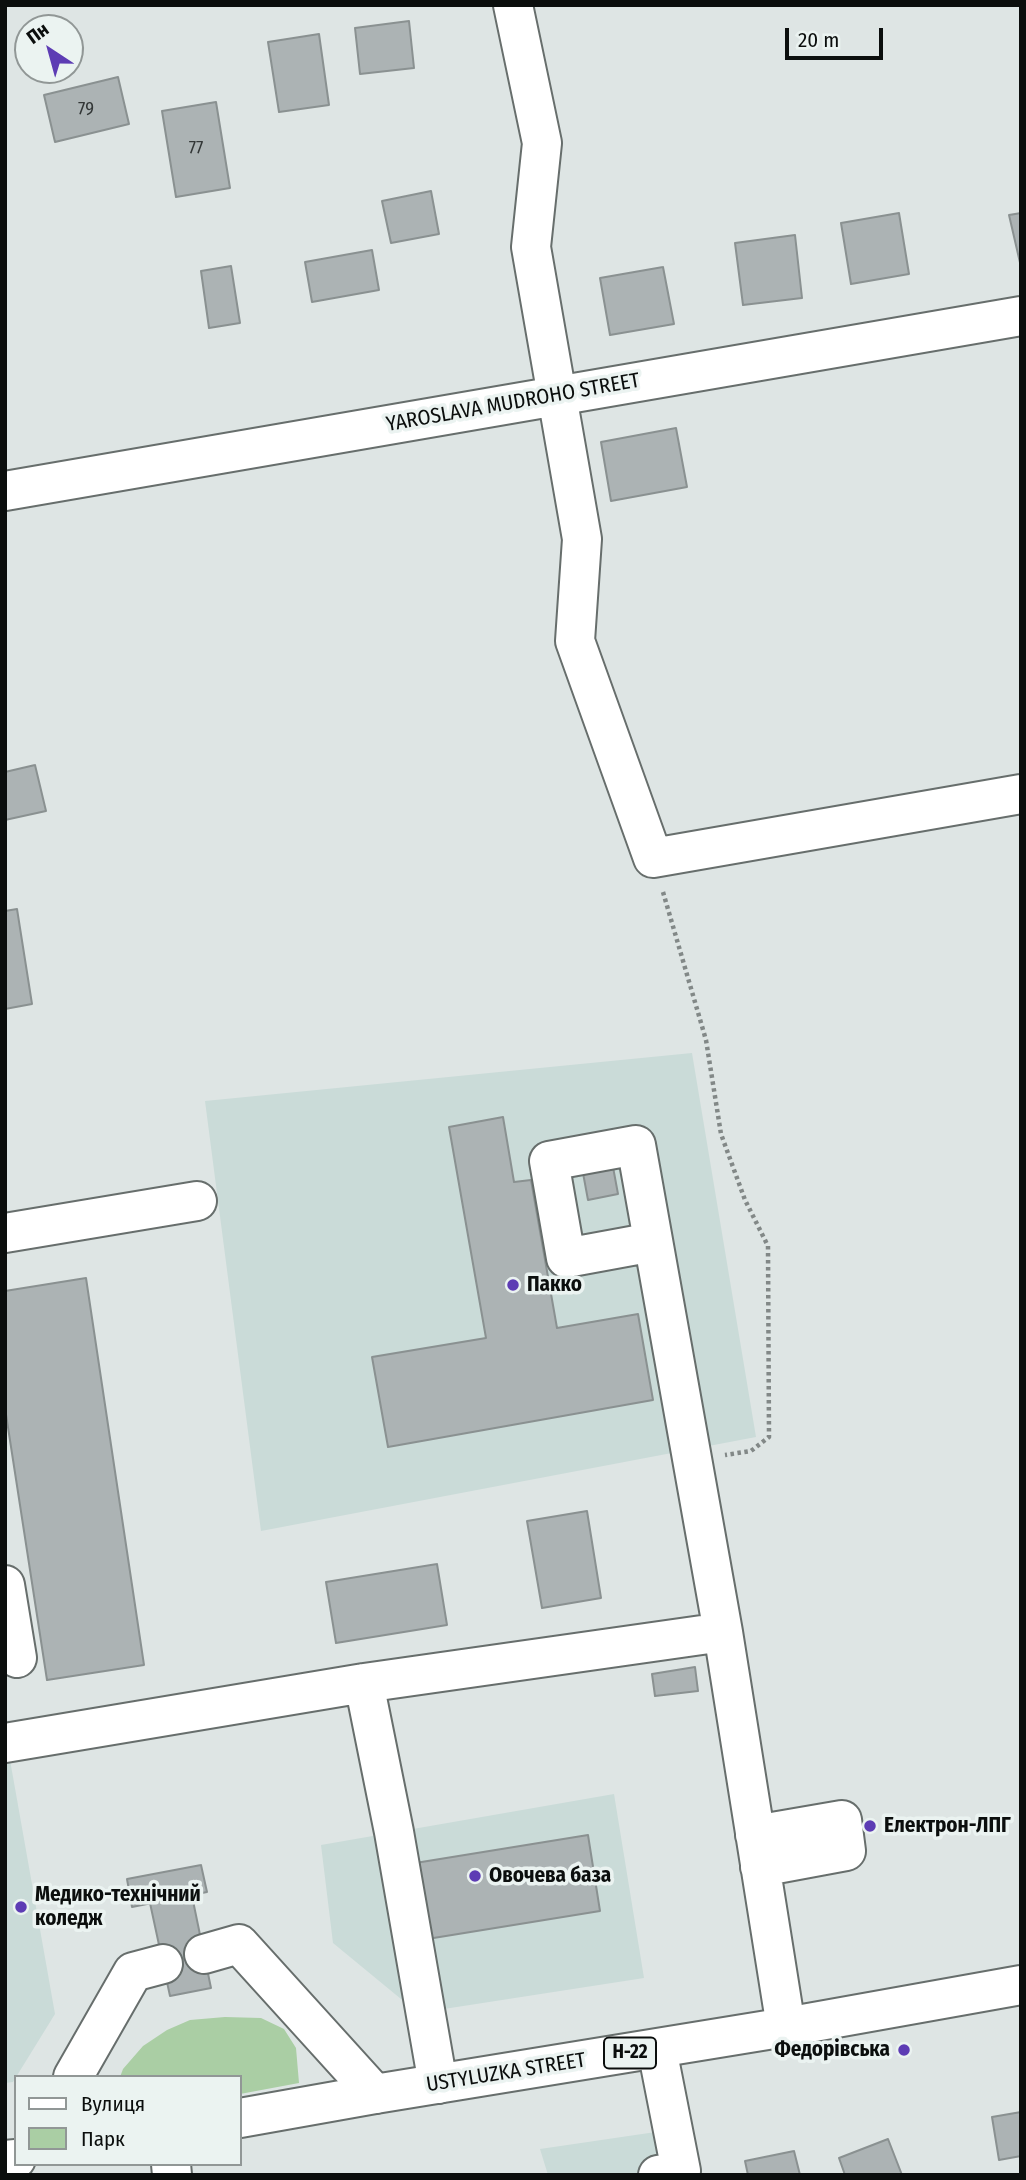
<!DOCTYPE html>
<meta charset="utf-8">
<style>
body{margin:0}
#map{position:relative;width:1026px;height:2180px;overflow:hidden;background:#dee5e4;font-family:"Fira Sans Condensed",sans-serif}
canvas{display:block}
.frame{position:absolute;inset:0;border:7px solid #0b0e0d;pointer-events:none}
.legend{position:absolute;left:14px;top:2075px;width:228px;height:91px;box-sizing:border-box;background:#ebf3f1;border:2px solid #919796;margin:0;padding:9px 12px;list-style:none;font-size:21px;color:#0b0e0d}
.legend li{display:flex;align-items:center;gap:14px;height:35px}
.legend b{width:35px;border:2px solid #919796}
.north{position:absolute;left:14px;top:14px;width:70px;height:70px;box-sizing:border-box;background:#ebf3f1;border:2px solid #919796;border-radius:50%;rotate:324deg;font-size:19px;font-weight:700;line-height:28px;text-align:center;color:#0b0e0d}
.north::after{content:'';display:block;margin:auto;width:24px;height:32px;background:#5d3cb4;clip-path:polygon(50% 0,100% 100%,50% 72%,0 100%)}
.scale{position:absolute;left:785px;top:28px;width:98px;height:32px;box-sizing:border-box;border:4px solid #0b0e0d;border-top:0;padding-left:9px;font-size:21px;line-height:24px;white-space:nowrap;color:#0b0e0d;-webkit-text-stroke:5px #ebf3f1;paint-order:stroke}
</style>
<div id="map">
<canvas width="1026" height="2180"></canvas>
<div class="frame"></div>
<ul class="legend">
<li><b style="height:9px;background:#fff"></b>Вулиця</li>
<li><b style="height:19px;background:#aacea4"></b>Парк</li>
</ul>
<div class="north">Пн</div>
<div class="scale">20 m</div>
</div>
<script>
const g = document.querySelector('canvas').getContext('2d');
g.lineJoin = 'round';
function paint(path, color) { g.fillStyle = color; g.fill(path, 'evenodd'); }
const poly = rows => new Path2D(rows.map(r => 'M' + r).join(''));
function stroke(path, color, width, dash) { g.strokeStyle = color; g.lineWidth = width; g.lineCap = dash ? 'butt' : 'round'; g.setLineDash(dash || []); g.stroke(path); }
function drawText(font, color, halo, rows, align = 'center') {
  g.font = font + ' "Fira Sans Condensed",sans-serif'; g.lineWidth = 7; g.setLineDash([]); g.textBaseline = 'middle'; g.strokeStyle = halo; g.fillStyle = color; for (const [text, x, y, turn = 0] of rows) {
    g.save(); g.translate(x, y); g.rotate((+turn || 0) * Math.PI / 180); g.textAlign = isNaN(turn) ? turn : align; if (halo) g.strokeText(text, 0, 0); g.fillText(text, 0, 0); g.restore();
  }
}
paint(poly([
 [692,1053,756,1437,261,1531,205,1101],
 [10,1760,55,2014,13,2082,5,2083,5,1761],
 [614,1794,644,1978,418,2013,333,1943,321,1845],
 [683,2128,698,2175,548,2175,540,2149]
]), '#cadbd8');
paint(poly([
 [225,2017,261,2018,284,2029,296,2048,299,2083,240,2094,240,2077,120,2077,123,2069,143,2046,167,2030,190,2020]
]), '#aacea4');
const building = poly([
 [409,21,414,68,360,74,355,28,409,21],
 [319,34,329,105,279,112,268,42,319,34],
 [118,77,129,124,55,142,44,95,118,77],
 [216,102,230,188,176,197,162,111,216,102],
 [431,191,439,234,391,243,382,201,431,191],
 [899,213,909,274,851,284,841,223,899,213],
 [1021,213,1021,267,1009,215,1021,213],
 [795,235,802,298,743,305,735,243,795,235],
 [372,250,379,290,312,302,305,262,372,250],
 [231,266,240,323,209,328,201,271,231,266],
 [663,267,674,324,610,335,600,278,663,267],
 [676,428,687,487,611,501,601,442,676,428],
 [35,765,46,811,5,820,5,772,35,765],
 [17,909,32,1004,5,1009,5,911,17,909],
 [503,1117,514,1182,531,1180,557,1328,638,1314,653,1400,388,1447,372,1357,486,1338,449,1127,503,1117],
 [613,1167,618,1194,588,1200,583,1173,613,1167],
 [86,1278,144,1665,47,1680,5,1408,5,1291,86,1278],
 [587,1511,601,1598,542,1608,527,1521,587,1511],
 [437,1564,447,1625,336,1643,326,1582,437,1564],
 [695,1667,698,1691,655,1696,652,1674,695,1667],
 [588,1835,600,1911,415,1941,403,1865,588,1835],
 [201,1865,207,1892,132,1907,127,1879,201,1865],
 [192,1896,211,1988,170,1996,150,1903,192,1896],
 [1021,2112,1021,2156,999,2160,992,2117,1021,2112],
 [888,2139,902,2175,845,2175,839,2158,888,2139],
 [794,2151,800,2175,748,2175,745,2161,794,2151]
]);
paint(building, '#acb3b4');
stroke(building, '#8a9191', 2);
const minor = poly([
 [513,5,542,143,531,247,582,539,575,641,653,858,1021,794],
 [5,491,1021,316],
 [5,1233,197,1201],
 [653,1242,566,1258,549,1161,636,1145,723,1632,786,2027],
 [5,1585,17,1658],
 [364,1683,394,1832,438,2084],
 [5,1743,364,1683,723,1632],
 [755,1835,842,1820,846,1851,760,1867],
 [204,1954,239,1944,375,2094],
 [657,2049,681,2171,658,2175],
 [73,2077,133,1972,163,1964],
 [171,2164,172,2175]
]);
const major = poly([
 [240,2118,375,2094,786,2027,1021,1985],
 [5,2160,16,2159]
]);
stroke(minor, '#676e6c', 42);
stroke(major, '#676e6c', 42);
stroke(poly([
 [663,892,706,1040,721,1134,745,1200,768,1246,769,1437,751,1451,725,1455]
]), '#828887', 4.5, [3.5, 3.5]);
stroke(minor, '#fff', 38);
stroke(major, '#fff', 38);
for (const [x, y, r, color] of [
 [513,1285,7,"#5d3cb4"],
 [870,1826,7,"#5d3cb4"],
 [475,1876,7,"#5d3cb4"],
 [21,1907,7,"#5d3cb4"],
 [904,2050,7,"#5d3cb4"]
]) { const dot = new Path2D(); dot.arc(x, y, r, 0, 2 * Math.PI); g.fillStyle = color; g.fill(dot); stroke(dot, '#ebf3f1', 2.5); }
drawText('18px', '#333737', null, [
 ["79",86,110],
 ["77",196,149]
]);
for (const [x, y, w] of [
 [630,2053,52]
]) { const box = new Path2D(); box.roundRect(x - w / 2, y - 15.5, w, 31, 5); g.fillStyle = '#ebf3f1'; g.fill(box); stroke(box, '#0b0e0d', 2); }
drawText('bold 19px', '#0b0e0d', null, [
 ["Н-22",630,2053]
]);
drawText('21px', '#0b0e0d', '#ebf3f1', [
 ["YAROSLAVA MUDROHO STREET",513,403,-10],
 ["USTYLUZKA STREET",506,2073,-9]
]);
drawText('bold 21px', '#0b0e0d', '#ebf3f1', [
 ["Пакко",527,1285],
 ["Електрон-ЛПГ",884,1826],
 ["Овочева база",489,1876],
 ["Медико-технічний",35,1895],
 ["коледж",35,1919],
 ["Федорівська",890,2050,"right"]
], 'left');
</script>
